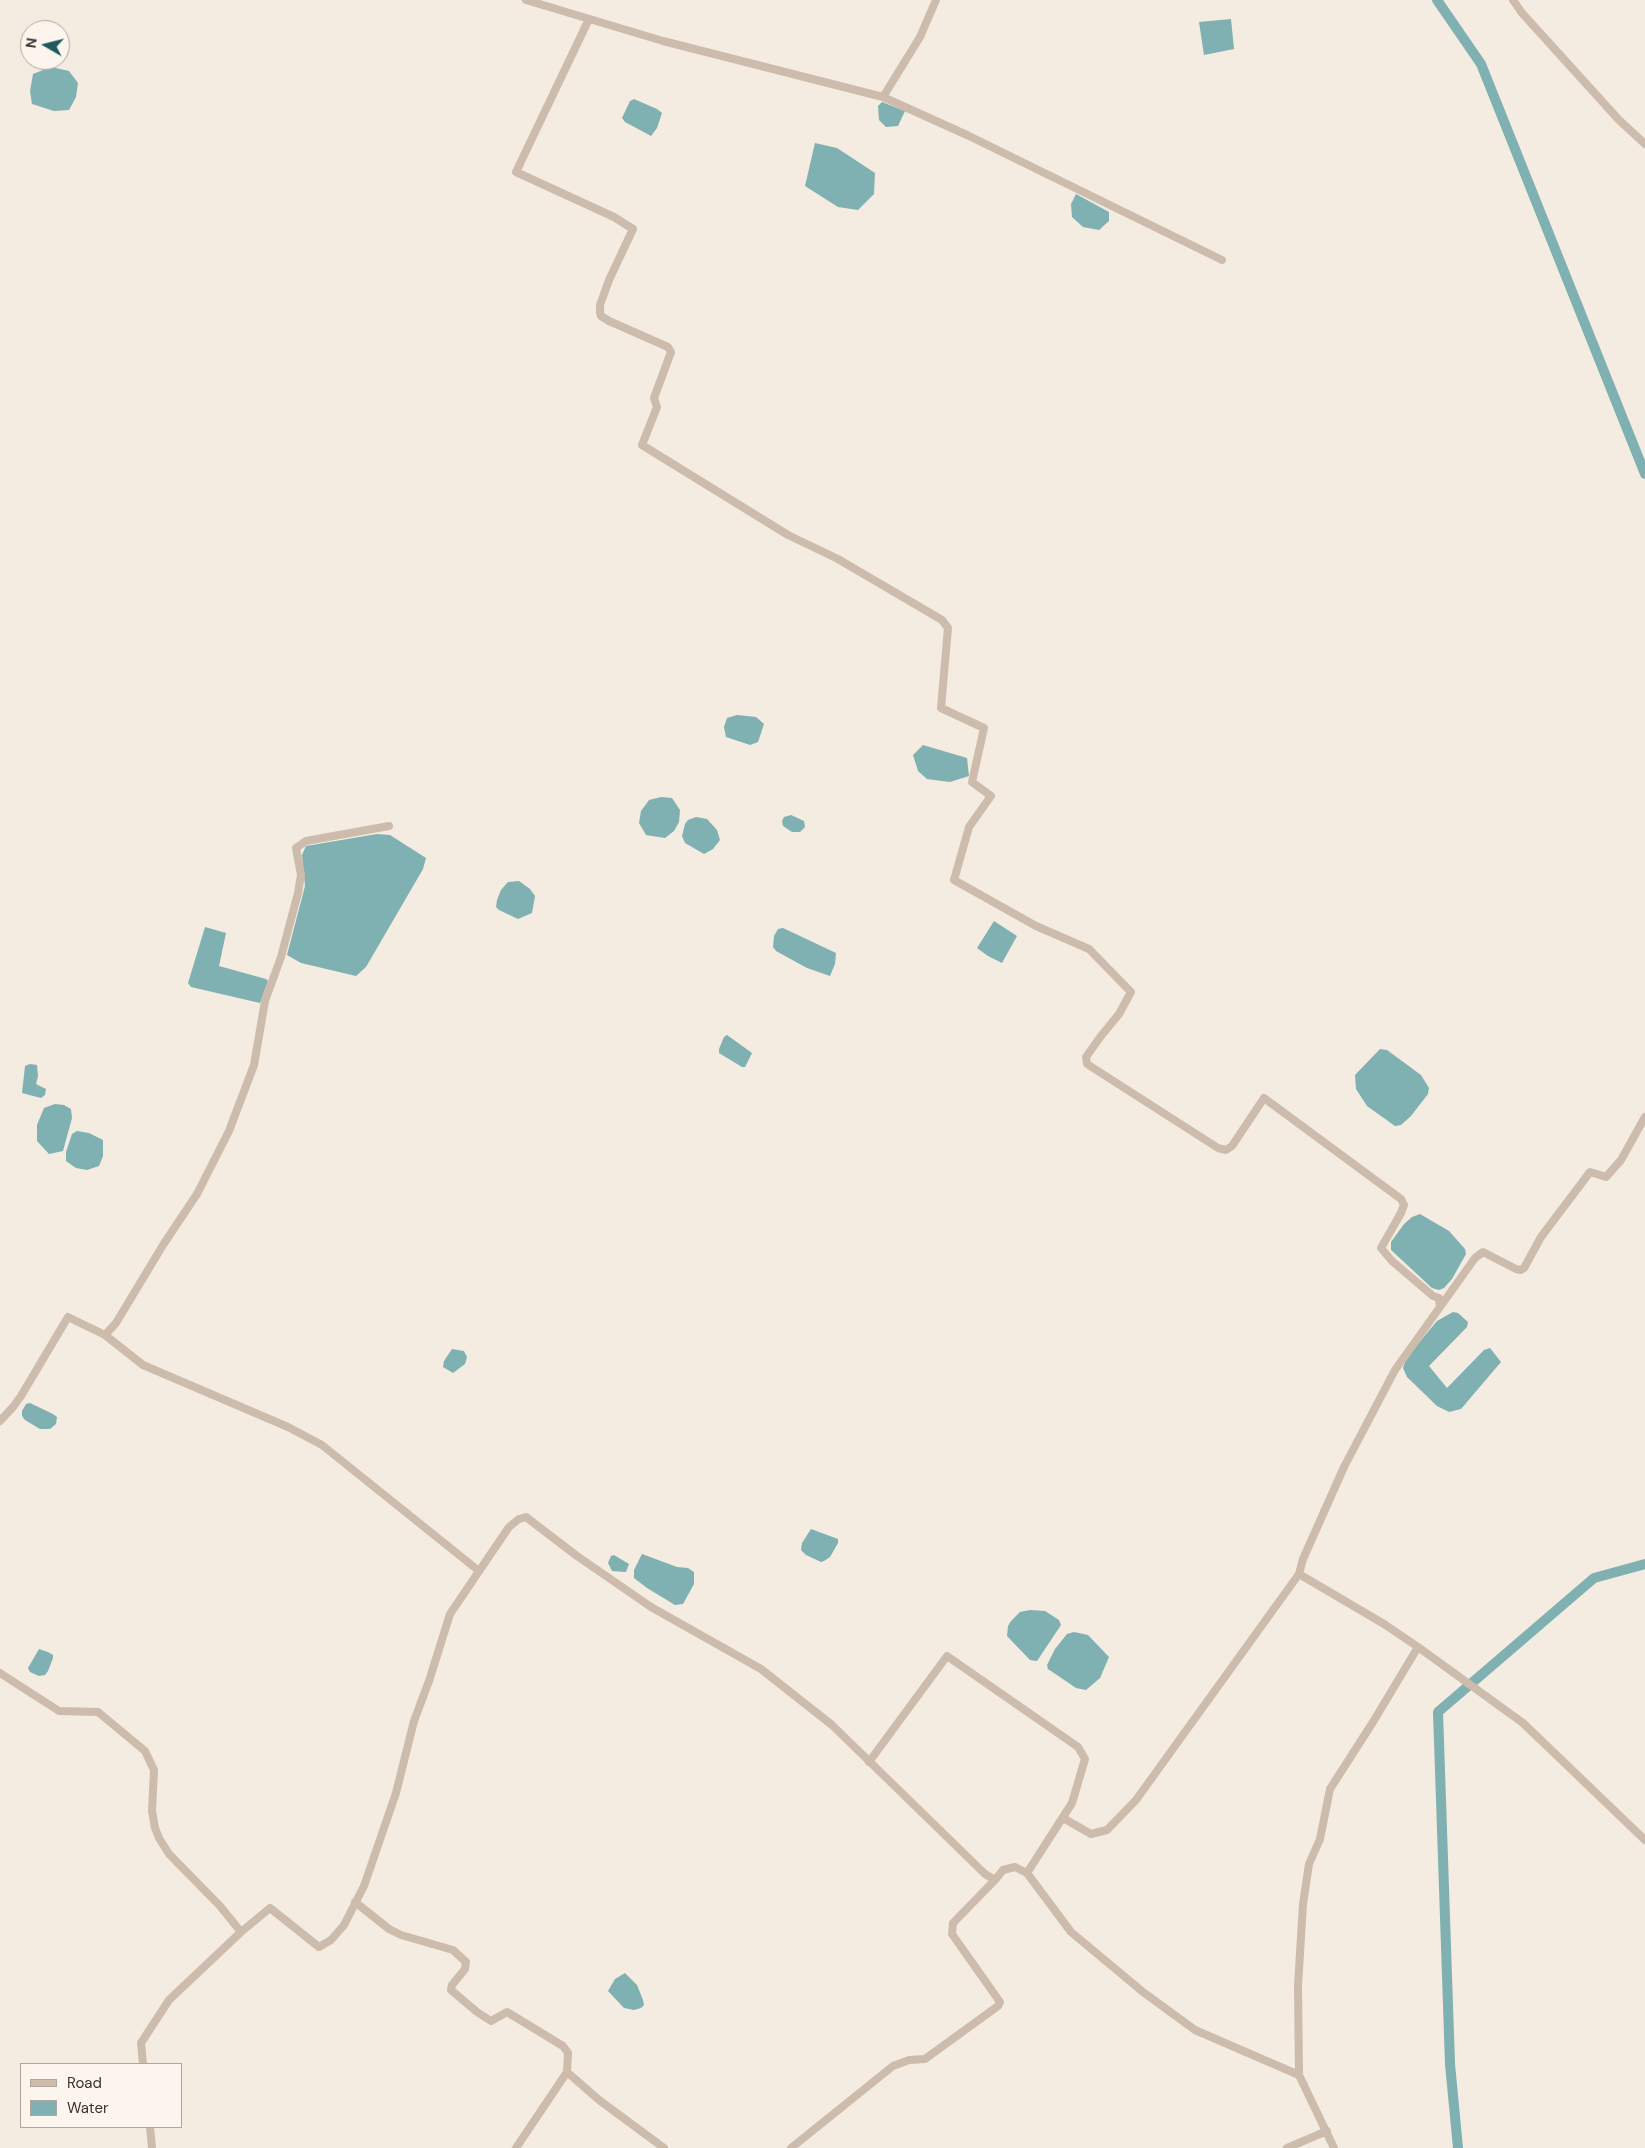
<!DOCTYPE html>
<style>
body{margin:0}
#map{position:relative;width:1645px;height:2148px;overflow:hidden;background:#f4ebe1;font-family:"DM Sans",sans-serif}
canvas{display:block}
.legend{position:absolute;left:20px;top:2063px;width:162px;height:65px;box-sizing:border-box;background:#fbf5ee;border:1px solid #aea6a0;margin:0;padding:6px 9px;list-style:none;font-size:15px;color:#3b302b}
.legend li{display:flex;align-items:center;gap:10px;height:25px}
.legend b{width:25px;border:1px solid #aea6a0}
.north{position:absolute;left:20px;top:20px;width:50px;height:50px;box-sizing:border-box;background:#fbf5ee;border:1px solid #aea6a0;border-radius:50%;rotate:278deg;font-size:14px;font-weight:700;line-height:20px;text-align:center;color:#3b302b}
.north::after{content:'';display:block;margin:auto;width:18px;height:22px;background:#1f5a5e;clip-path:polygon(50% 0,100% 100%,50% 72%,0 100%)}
</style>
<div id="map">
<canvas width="1645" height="2148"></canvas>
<ul class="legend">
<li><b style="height:6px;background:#cdbbac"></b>Road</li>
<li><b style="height:14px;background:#7fb0b2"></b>Water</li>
</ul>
<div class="north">N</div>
</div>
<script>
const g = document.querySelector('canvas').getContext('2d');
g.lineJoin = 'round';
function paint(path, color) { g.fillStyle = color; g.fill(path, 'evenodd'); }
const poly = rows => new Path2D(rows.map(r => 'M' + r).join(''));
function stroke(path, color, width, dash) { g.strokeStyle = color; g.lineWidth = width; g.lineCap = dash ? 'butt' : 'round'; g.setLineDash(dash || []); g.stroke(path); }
paint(poly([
 [1231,19,1234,49,1204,55,1199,22],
 [51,67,69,71,78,83,76,97,69,110,54,111,32,104,30,91,33,74],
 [634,99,657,109,662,113,657,128,651,136,625,122,622,118,630,101],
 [882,102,905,111,898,126,886,127,879,120,878,106],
 [815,143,837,148,875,173,874,194,858,210,838,207,805,186],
 [1076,194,1109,212,1109,221,1099,230,1083,227,1072,217,1071,204],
 [737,715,756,717,764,724,758,742,750,745,726,737,724,727,727,718],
 [923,745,967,758,969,776,950,782,927,779,918,771,913,755],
 [661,797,672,798,680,810,679,822,674,831,665,838,646,835,639,823,641,811,649,800],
 [791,815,804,821,805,827,800,832,792,832,783,826,782,821,784,817],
 [696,817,707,819,717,830,720,840,713,849,704,854,685,843,682,836,685,824,688,820],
 [377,834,390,835,426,858,423,869,366,967,356,976,301,963,287,955,305,886,302,855,306,846],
 [519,881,530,889,535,896,532,913,518,919,499,910,496,907,497,900,501,890,508,882],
 [994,921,1017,936,1002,963,988,956,977,948],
 [205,927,226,933,219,966,266,979,268,981,260,1003,191,987,188,983],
 [783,928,836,953,835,964,830,976,807,968,776,951,773,947,774,936,778,929],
 [727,1035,752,1053,745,1067,742,1067,719,1053,719,1049,724,1037],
 [1380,1049,1387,1050,1421,1075,1429,1088,1428,1094,1411,1116,1401,1125,1395,1126,1367,1106,1356,1089,1355,1075],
 [30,1064,37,1065,38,1076,36,1084,46,1089,45,1095,41,1098,22,1093,25,1066],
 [55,1104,64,1105,71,1109,72,1118,63,1151,49,1154,37,1141,37,1125,44,1108],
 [77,1131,89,1133,103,1140,103,1156,99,1166,87,1170,76,1168,66,1161,66,1152,72,1134],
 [1420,1214,1449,1231,1465,1249,1466,1254,1452,1279,1444,1288,1439,1290,1432,1288,1391,1250,1391,1242,1404,1224,1412,1217],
 [1453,1312,1458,1313,1468,1322,1467,1327,1429,1366,1447,1388,1484,1350,1490,1348,1501,1362,1461,1409,1449,1412,1437,1406,1407,1377,1403,1368,1407,1357,1437,1321],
 [452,1349,464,1351,467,1357,465,1364,453,1373,443,1367,444,1361],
 [30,1403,53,1414,57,1417,56,1424,50,1429,40,1429,25,1420,22,1416,22,1411,26,1404],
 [811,1529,838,1539,838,1543,830,1557,824,1561,821,1562,806,1555,801,1550,802,1543],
 [642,1554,677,1567,688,1568,694,1572,694,1584,683,1604,675,1605,647,1588,634,1578,634,1570],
 [614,1555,629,1564,626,1572,612,1571,608,1563,611,1556],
 [1030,1610,1045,1611,1059,1620,1061,1625,1037,1661,1030,1660,1007,1636,1008,1626,1011,1621,1020,1612],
 [1074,1632,1088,1635,1109,1657,1100,1678,1086,1690,1076,1688,1048,1669,1047,1665,1055,1649,1067,1634],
 [39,1649,48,1652,53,1655,53,1658,48,1671,45,1675,39,1676,30,1672,28,1668],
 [625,1973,637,1985,643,2000,644,2005,641,2008,634,2010,624,2008,608,1991,615,1979]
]), '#7fb0b2');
stroke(poly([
 [1437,0,1481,64,1645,474],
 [1458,2148,1450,2064,1438,1712,1594,1578,1645,1564]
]), '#7fb0b2', 10);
stroke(poly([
 [526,0,663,41,883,97,967,135,1222,260],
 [1513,0,1522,13,1619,120,1645,144],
 [589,19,516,172,614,217,633,229,609,280,600,305,600,313,601,316,609,321,668,347,671,352,654,398,657,407,642,445,788,535,838,559,942,620,948,628,941,708,984,728,972,782,991,796,969,827,954,880,1036,926,1089,949,1131,992,1119,1014,1101,1036,1086,1057,1087,1064,1218,1148,1226,1150,1232,1146,1264,1098,1401,1199,1404,1205,1401,1213,1381,1248,1392,1261,1433,1296,1439,1298,1440,1307,1395,1370,1344,1467,1303,1559,1299,1574,1384,1624,1418,1647],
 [883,97,920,37,936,0],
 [1440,1307,1475,1258,1483,1252,1516,1269,1521,1270,1524,1268,1541,1237,1590,1172,1606,1177,1621,1160,1645,1117],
 [105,1335,143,1365,288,1427,322,1445,479,1571],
 [0,1421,13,1407,21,1396,68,1317,105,1335,116,1323,163,1245,197,1194,229,1131,254,1065,265,1001,281,957,298,893,301,875,296,848,306,841,389,826],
 [0,1673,59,1711,98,1712,145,1751,154,1770,152,1811,155,1828,159,1838,169,1854,220,1906,241,1932],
 [869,1762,947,1656,1078,1747,1085,1759,1072,1803,1027,1873],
 [1063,1818,1091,1834,1107,1830,1136,1800,1299,1574],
 [355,1902,389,1929,401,1935,453,1950,466,1962,465,1969,452,1985,451,1990,477,2012,491,2021,507,2012,563,2046,568,2053,567,2072,599,2100,664,2148],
 [143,2064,141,2043,169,2000,241,1932,270,1908,319,1947,331,1940,344,1925,364,1886,396,1793,414,1721,429,1681,450,1614,509,1527,519,1519,526,1517,577,1556,651,1607,761,1669,832,1725,985,1874,995,1880,1003,1870,1015,1867,1027,1873,1071,1932,1143,1992,1195,2030,1299,2075,1334,2148],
 [1299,2075,1298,1986,1303,1904,1309,1864,1320,1839,1330,1789,1373,1722,1418,1647,1523,1723,1645,1840],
 [150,2127,152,2148],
 [516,2148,567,2072],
 [791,2148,893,2066,909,2060,925,2059,998,2006,1000,2002,952,1934,953,1923,995,1880],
 [1287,2148,1327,2131]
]), '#cdbbac', 8);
</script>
